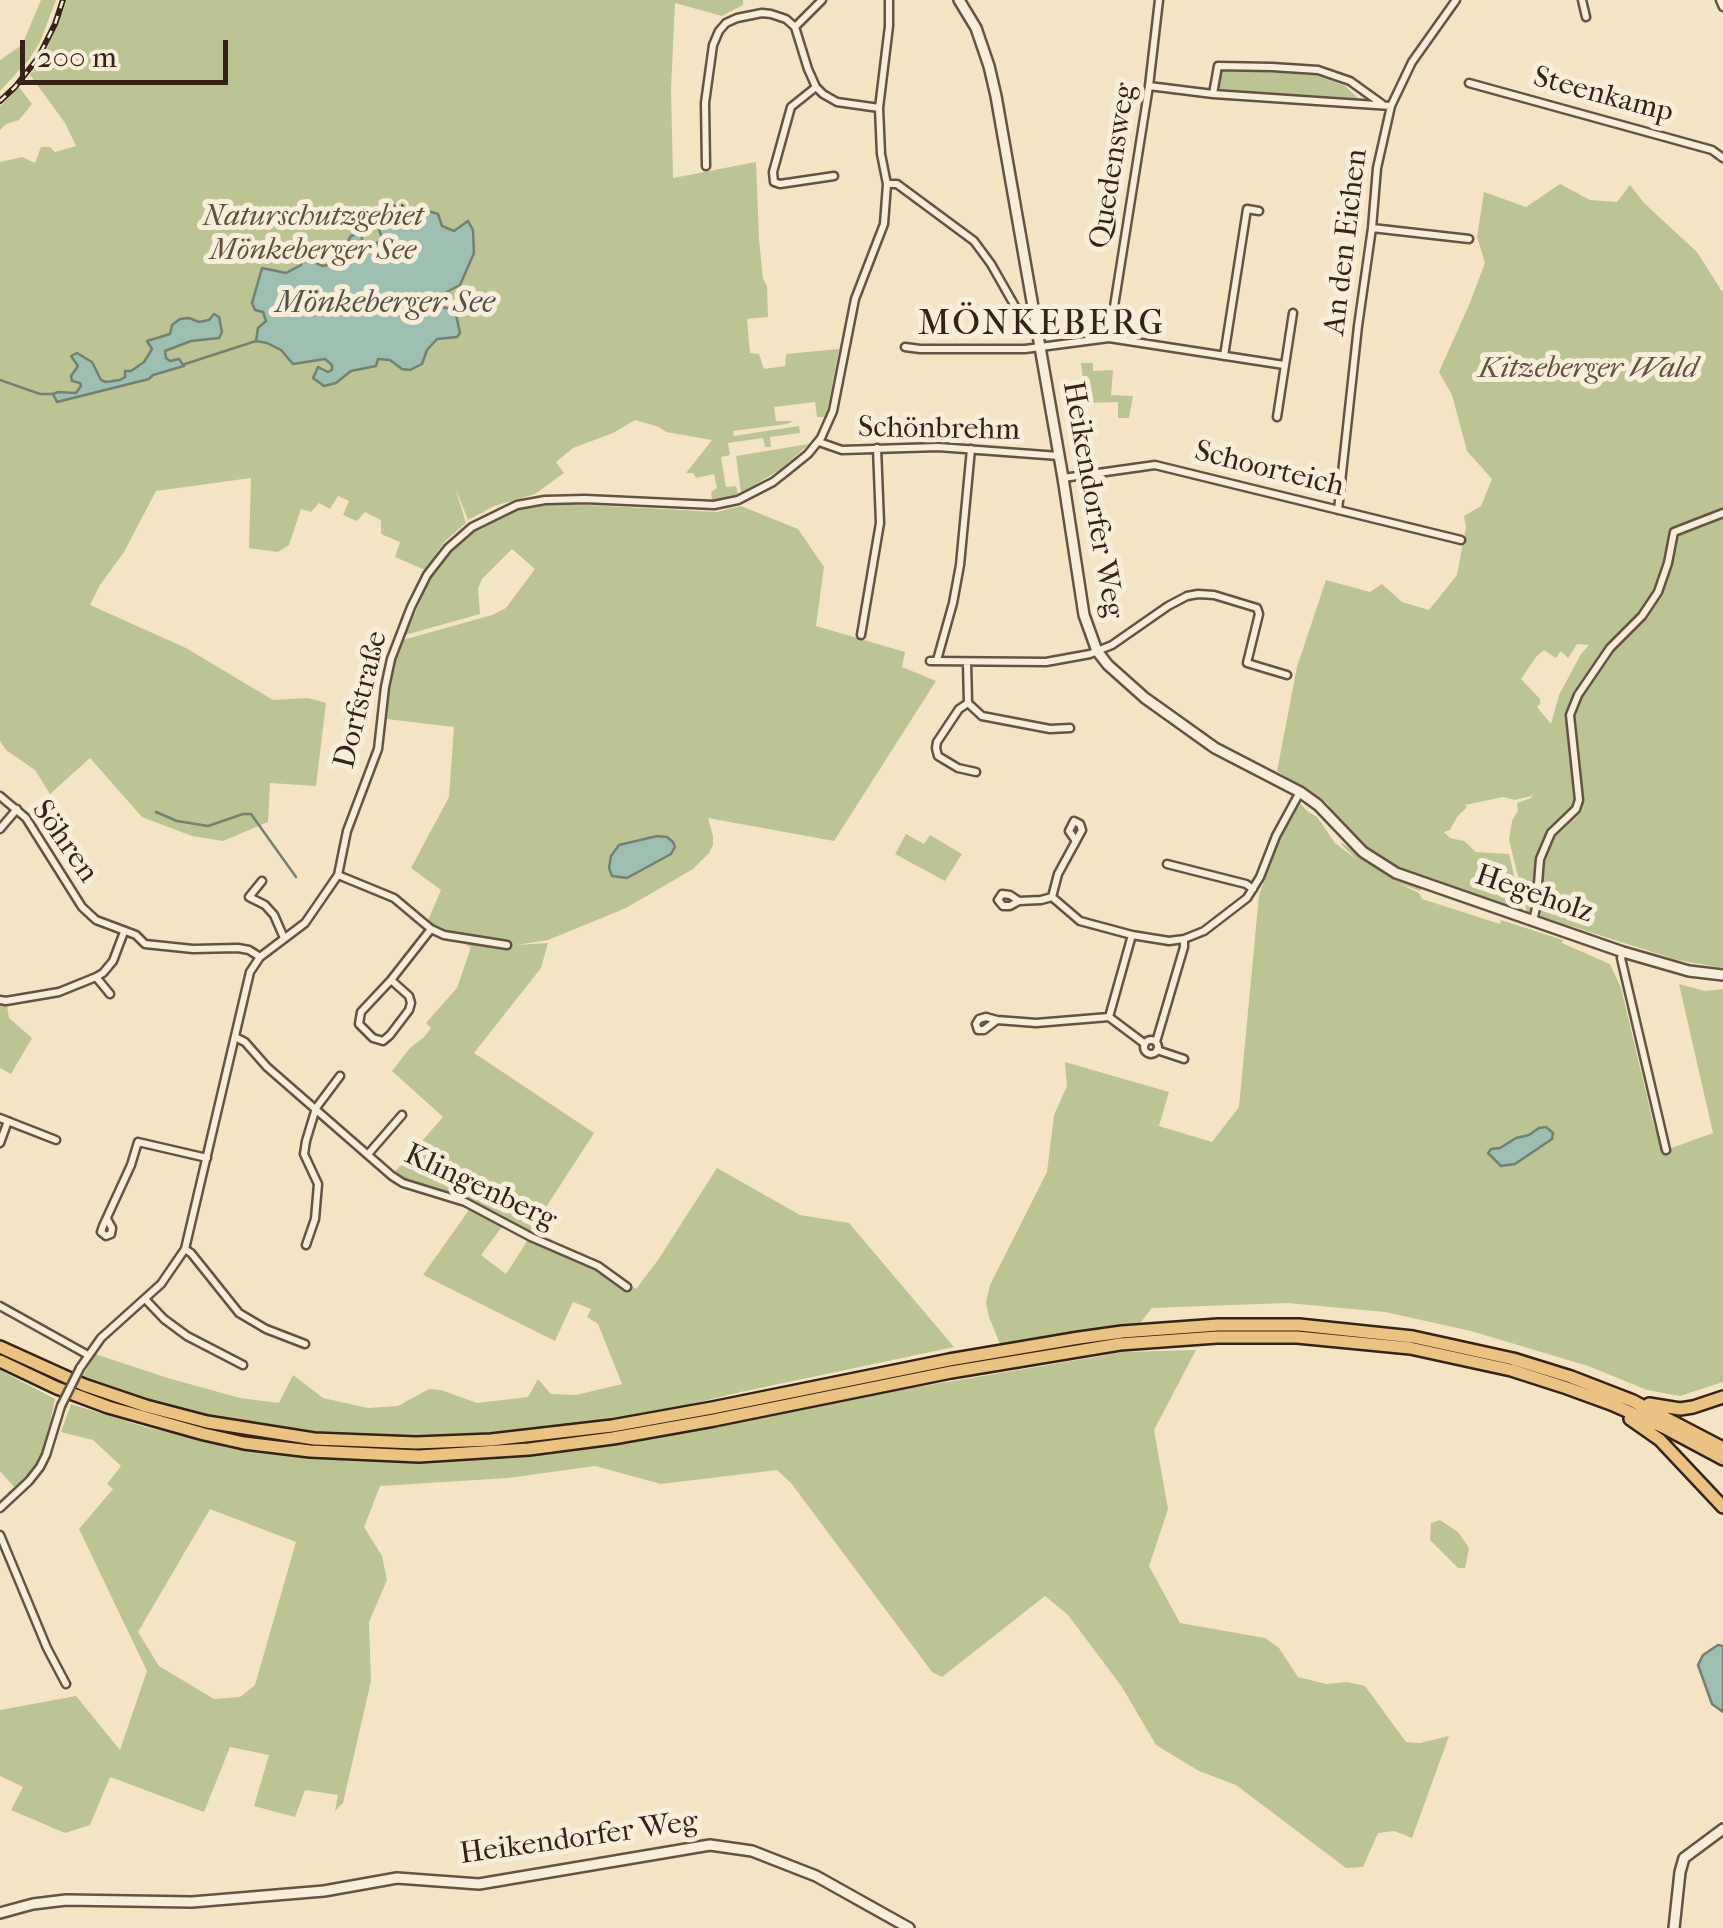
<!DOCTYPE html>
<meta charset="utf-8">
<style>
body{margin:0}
#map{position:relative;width:1723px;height:1928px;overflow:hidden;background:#f5e4c4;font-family:"IM FELL French Canon",serif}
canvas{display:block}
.scale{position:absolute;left:20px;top:40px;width:208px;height:45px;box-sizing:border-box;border:5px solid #342316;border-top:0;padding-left:12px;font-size:30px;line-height:35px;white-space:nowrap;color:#342316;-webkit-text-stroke:8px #f8edd9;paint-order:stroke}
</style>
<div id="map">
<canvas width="1723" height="1928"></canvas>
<div class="scale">200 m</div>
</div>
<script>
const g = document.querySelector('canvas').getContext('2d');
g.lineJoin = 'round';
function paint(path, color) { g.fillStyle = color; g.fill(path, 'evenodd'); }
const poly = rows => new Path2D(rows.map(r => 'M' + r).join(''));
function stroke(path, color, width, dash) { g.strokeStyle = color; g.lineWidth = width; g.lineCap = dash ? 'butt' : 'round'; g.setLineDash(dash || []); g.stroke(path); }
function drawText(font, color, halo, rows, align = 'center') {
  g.font = font + ' "IM FELL French Canon",serif'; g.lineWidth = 10; g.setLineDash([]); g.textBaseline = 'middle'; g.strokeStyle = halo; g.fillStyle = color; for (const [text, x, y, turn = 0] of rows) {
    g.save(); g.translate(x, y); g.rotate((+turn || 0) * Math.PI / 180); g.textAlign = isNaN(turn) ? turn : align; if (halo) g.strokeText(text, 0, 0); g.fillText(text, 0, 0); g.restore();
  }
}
paint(poly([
 [41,0,56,0,40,42,28,61,0,91,0,60,22,45],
 [67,0,743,0,743,5,722,16,675,3,671,88,673,178,756,162,759,239,763,279,767,286,768,317,747,319,750,353,759,354,764,369,785,366,786,354,839,349,826,417,817,417,815,402,774,407,776,421,793,421,787,424,733,431,734,436,799,426,800,433,770,437,771,447,765,447,763,438,728,443,730,455,721,457,726,487,736,486,738,494,725,498,712,500,711,492,717,488,714,474,696,478,693,473,686,473,712,440,666,432,659,427,635,420,613,433,573,448,556,462,564,473,535,494,494,506,468,520,455,487,466,523,444,542,425,570,395,557,400,542,381,534,381,520,365,512,357,521,343,515,349,501,338,496,330,509,319,503,311,512,301,509,289,545,278,552,249,548,251,478,156,491,124,552,100,585,90,605,186,648,273,700,308,698,326,703,316,786,270,783,268,822,223,841,192,836,142,817,90,758,50,794,35,770,6,750,0,741,0,162,22,157,35,163,41,147,50,147,55,152,76,146,65,123,30,75,46,51],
 [1220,69,1315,75,1345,86,1362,102,1218,90],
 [19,87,32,104,19,120,6,124,0,130,0,106],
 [1560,184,1590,200,1617,202,1630,185,1644,203,1697,252,1723,293,1723,968,1677,960,1527,912,1509,840,1512,821,1518,810,1517,803,1531,798,1534,792,1531,796,1515,800,1503,797,1465,805,1467,807,1457,817,1450,830,1444,832,1450,838,1464,841,1476,852,1509,854,1523,912,1396,869,1374,853,1345,827,1327,803,1277,771,1297,667,1326,580,1370,592,1382,584,1402,602,1429,610,1457,575,1466,527,1464,516,1481,506,1492,479,1467,451,1452,395,1439,372,1469,305,1485,263,1477,237,1484,192,1526,207],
 [1577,644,1589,645,1581,654,1559,695,1551,724,1537,707,1540,704,1540,699,1521,679,1536,657,1544,650,1556,658,1561,651,1568,658],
 [1081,363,1093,363,1093,371,1113,370,1111,395,1133,396,1129,418,1118,418,1118,402,1086,403],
 [809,444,781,469,741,493,736,456],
 [570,504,717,512,741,506,798,529,824,567,816,626,905,652,902,667,936,681,834,841,708,818,713,836,713,845,709,853,693,869,626,908,548,940,516,945,548,943,541,968,474,1053,594,1133,530,1232,607,1266,636,1289,658,1260,717,1168,800,1215,849,1223,954,1347,741,1392,633,1418,546,1431,423,1439,311,1435,239,1424,159,1405,82,1378,95,1354,168,1378,240,1398,279,1403,293,1375,323,1398,368,1408,398,1406,429,1389,441,1390,477,1403,528,1397,538,1379,551,1394,576,1395,622,1384,598,1324,587,1317,591,1309,573,1302,555,1341,423,1275,471,1207,504,1224,481,1255,506,1274,526,1243,529,1232,470,1201,405,1181,393,1174,443,1117,392,1071,410,1048,424,1037,431,1028,426,1023,457,988,471,947,466,945,468,940,444,935,426,925,441,890,411,868,449,797,454,727,387,719,389,688,395,660,403,640,492,615,506,608,535,569,512,549,482,579,478,589,480,614,405,635,431,578,452,551,474,531,517,510,546,505],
 [1300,803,1307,811,1317,817,1335,843,1356,859,1341,844,1342,843,1384,871,1422,887,1420,891,1398,883,1419,893,1422,899,1500,924,1501,920,1563,940,1562,943,1610,964,1621,988,1654,1126,1666,1150,1713,1133,1679,984,1705,991,1723,989,1723,1382,1680,1396,1647,1390,1588,1366,1471,1331,1385,1312,1287,1303,1152,1308,1137,1327,1000,1344,989,1317,986,1302,990,1285,1047,1172,1054,1115,1067,1086,1065,1062,1169,1092,1159,1126,1212,1142,1239,1107,1259,895,1280,837],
 [906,834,924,844,930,835,962,854,945,881,895,854],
 [0,1002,7,1006,9,1018,32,1038,11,1074,0,1068],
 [1196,1350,1154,1430,1168,1509,1149,1566,1180,1623,1265,1638,1279,1648,1298,1677,1326,1684,1347,1682,1365,1686,1406,1742,1420,1743,1449,1736,1412,1838,1394,1831,1378,1833,1363,1867,1346,1868,1236,1785,1199,1771,1156,1745,1122,1687,1068,1615,1045,1596,942,1677,932,1672,791,1483,777,1470,661,1484,595,1466,508,1478,380,1486,364,1527,382,1556,387,1580,369,1622,371,1681,343,1803,335,1811,338,1795,305,1790,295,1817,254,1806,269,1755,230,1747,204,1812,110,1777,90,1825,65,1833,11,1810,23,1787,0,1776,0,1710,76,1696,120,1750,147,1671,79,1529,113,1489,107,1484,121,1466,93,1440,61,1432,71,1404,142,1426,247,1451,355,1460,479,1459,592,1448,900,1390,1124,1352],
 [210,1509,296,1542,255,1685,240,1697,214,1699,159,1666,138,1632],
 [0,1370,55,1399,46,1442,36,1465,16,1489,0,1471],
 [1440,1520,1458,1532,1469,1548,1465,1568,1458,1568,1430,1540,1431,1523]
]), '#bdc493');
const water = poly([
 [393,205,400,208,401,217,407,217,415,207,438,214,442,226,454,231,468,221,473,230,474,253,460,285,441,295,440,304,442,307,455,310,460,333,457,337,437,339,427,350,422,364,410,370,402,369,390,360,378,359,376,366,351,371,336,383,324,386,313,378,318,367,328,372,332,370,332,365,325,359,293,364,281,350,267,343,256,341,258,328,266,321,263,312,255,310,252,303,262,268,286,273,301,265,302,261,297,256,299,250,305,248,311,261,323,266,341,262,344,248,351,236,360,233,362,238,361,251,365,253,382,239,378,225,381,223,388,224,392,220,391,208,393,205],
 [214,314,219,317,222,332,219,338,191,341,165,351,166,358,170,361,179,359,184,366,153,375,149,379,57,402,53,394,58,392,76,393,81,386,80,383,72,381,71,376,78,366,71,356,77,353,92,362,101,380,106,382,120,380,125,377,125,371,131,371,144,362,152,349,147,341,170,334,172,325,180,319,189,318,199,322,209,320,214,314],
 [657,836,667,837,673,842,675,847,671,854,627,878,612,876,609,868,611,856,619,845,657,836],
 [1546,1127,1553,1133,1552,1139,1515,1164,1501,1166,1488,1153,1491,1149,1500,1148,1516,1138,1529,1135,1539,1128,1546,1127],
 [1718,1645,1723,1646,1723,1712,1712,1704,1698,1665,1703,1655,1718,1645]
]);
paint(water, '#9dbfb0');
stroke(water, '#738172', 2.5);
stroke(poly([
 [185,364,256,341],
 [0,380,40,394,53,394],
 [156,812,177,821,208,826,243,814,251,814,296,877]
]), '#738172', 2.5);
const minor = poly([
 [1582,0,1586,17],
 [1720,0,1723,7],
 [795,27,822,0],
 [1469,83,1712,150,1723,158],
 [1149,86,1213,94,1391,106],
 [816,87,791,107,773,172,774,182,780,184,834,176],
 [1213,94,1218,66,1272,67,1318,70,1350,81,1382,104],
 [706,166,705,103,713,45,719,31,726,23,737,18,762,13,771,14,786,19,795,27,808,69,816,87,823,94,837,102,879,108],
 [887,184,897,184,974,241,991,264,1016,308,1023,312,1035,314],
 [1372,228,1469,239],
 [1109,338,1149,86,1159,0],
 [905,347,920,349,1025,349,1109,338,1284,365],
 [1224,356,1247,209,1259,211],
 [1277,417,1293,313],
 [819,442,842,450,938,447,1059,456],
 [1063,478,1155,465,1461,540],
 [1338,510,1358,326,1372,228,1377,168,1391,106,1412,62,1456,0],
 [861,635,880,523,877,448],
 [937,660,953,603,960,565,971,449],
 [930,661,1046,662,1090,654,1112,645,1168,606,1187,596,1198,594,1214,595,1257,608,1259,614,1247,663,1287,675],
 [967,662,968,703,982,716,1050,729,1070,728],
 [968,703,959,709,937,742,936,748,938,756,958,768,976,772],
 [0,796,26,818,82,907,96,920,136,935,145,944,193,949,238,948,249,950,260,957],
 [0,829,17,809],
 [1076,841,1069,831,1074,821,1080,824,1082,830,1058,874,1052,897,1080,921,1132,935,1169,941,1184,939,1204,931,1247,898,1260,877,1276,836,1300,792],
 [1167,864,1246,884,1253,889],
 [338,875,394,898,431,929,444,935,507,945],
 [262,881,249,897,265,905,274,915,284,938],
 [1019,901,1010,906,1003,906,998,900,1002,894,1010,895,1019,901,1041,900,1052,897],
 [1533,921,1536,908,1540,859,1551,833,1576,809,1579,800,1570,715,1578,695,1610,648,1642,616,1658,592,1668,563,1674,532,1723,513],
 [1623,952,1621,958,1666,1150],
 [96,977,110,994],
 [391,980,409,996,411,1003,409,1010,390,1035,383,1041,373,1038,359,1024,361,1012,391,980,431,929],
 [0,1000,6,1001,59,992,96,977,103,973,113,961,124,932],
 [1109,1017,1132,935],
 [1109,1017,1145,1044],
 [997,1020,986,1017,979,1019,976,1024,978,1030,984,1030,997,1020,1036,1023,1109,1017],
 [235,1037,245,1042,267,1067,392,1176,403,1183,465,1202,531,1237,598,1266,627,1287],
 '1144 1047a7 7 0 1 1 14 0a7 7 0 1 1-14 0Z',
 [1156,1042,1184,947,1184,939],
 [1157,1050,1184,1059],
 [0,1118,56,1140],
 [0,1143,8,1121],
 [369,1153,402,1115],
 [107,1219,112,1228,111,1234,106,1236,101,1232,103,1226,131,1165,138,1142,207,1158],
 [306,1245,315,1219,318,1184,304,1154,306,1141,316,1108,340,1076],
 [185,1249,191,1253,239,1313,266,1329,305,1344],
 [145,1299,164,1319,187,1336,243,1365],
 [0,1306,88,1355],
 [80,1368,101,1338,161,1284,185,1249,250,972,260,957,305,923,338,875,347,831,378,749,385,687,391,659,411,607,427,575,448,548,472,527,517,505,545,500,585,499,714,505,738,500,773,482,787,471,808,454,821,438,833,411,855,299,884,224,887,184,881,154,879,108,889,26,889,0],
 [0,1508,29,1481,40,1467,46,1455,61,1406],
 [0,1535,47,1648,66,1684]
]);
const tertiary = poly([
 [959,0,976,28,989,66,996,96,1063,478,1084,615,1097,651,1108,665,1145,698,1215,748,1300,792,1318,805,1363,852,1396,873,1623,952,1689,971,1723,975],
 [0,1913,33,1904,66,1900,192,1902,324,1891,397,1878,479,1884,710,1845,752,1851,816,1876,909,1928],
 [1674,1928,1680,1872,1684,1858,1723,1829]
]);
const trunk = poly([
 [0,1347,84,1385,146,1406,207,1422,314,1439,416,1443,491,1440,612,1426,712,1408,949,1360,1079,1338,1122,1332,1218,1325,1299,1325,1413,1337,1513,1359,1571,1377,1633,1401,1723,1448],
 [0,1361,57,1388,108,1407,204,1434,244,1443,310,1451,419,1456,529,1449,613,1438,714,1420,951,1372,1120,1344,1217,1337,1297,1337,1410,1348,1511,1370,1567,1388,1611,1404,1663,1427,1723,1459],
 [1649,1404,1680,1409,1693,1407,1723,1397],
 [1630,1419,1660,1440,1723,1507]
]);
stroke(minor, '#645342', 11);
stroke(tertiary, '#645342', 14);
stroke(trunk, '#342316', 16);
stroke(minor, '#f8edd9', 6);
stroke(tertiary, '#f8edd9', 9);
stroke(trunk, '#eac282', 11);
const rail = poly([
 [0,101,15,87,38,58,55,24,63,0]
]);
stroke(rail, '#342316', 6);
stroke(rail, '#f8edd9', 2.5, [8]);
const minorBridge = poly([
 [61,1406,80,1368]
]);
stroke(minorBridge, '#645342', 11, []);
stroke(minorBridge, '#f8edd9', 6);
drawText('30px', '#342316', '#f8edd9', [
 ["Steenkamp",1603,96,15],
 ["Quedensweg",1114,166,-81],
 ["An den Eichen",1347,242,-83],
 ["Schönbrehm",939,430,1],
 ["Schoorteich",1269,470,14],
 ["Heikendorfer Weg",1092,500,80],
 ["Dorfstraße",362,700,-76],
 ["Söhren",64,842,55],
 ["Hegeholz",1534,895,19],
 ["Klingenberg",480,1188,25],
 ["Heikendorfer Weg",579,1839,-8]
]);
drawText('italic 30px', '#5d533c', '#f8edd9', [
 ["Naturschutzgebiet",313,218],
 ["Mönkeberger See",313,252],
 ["Kitzeberger Wald",1588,370]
]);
drawText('italic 32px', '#545244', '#f8edd9', [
 ["Mönkeberger See",385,304]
]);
g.letterSpacing = '2.5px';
drawText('35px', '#342316', '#f8edd9', [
 ["MÖNKEBERG",1042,325]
]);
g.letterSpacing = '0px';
</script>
